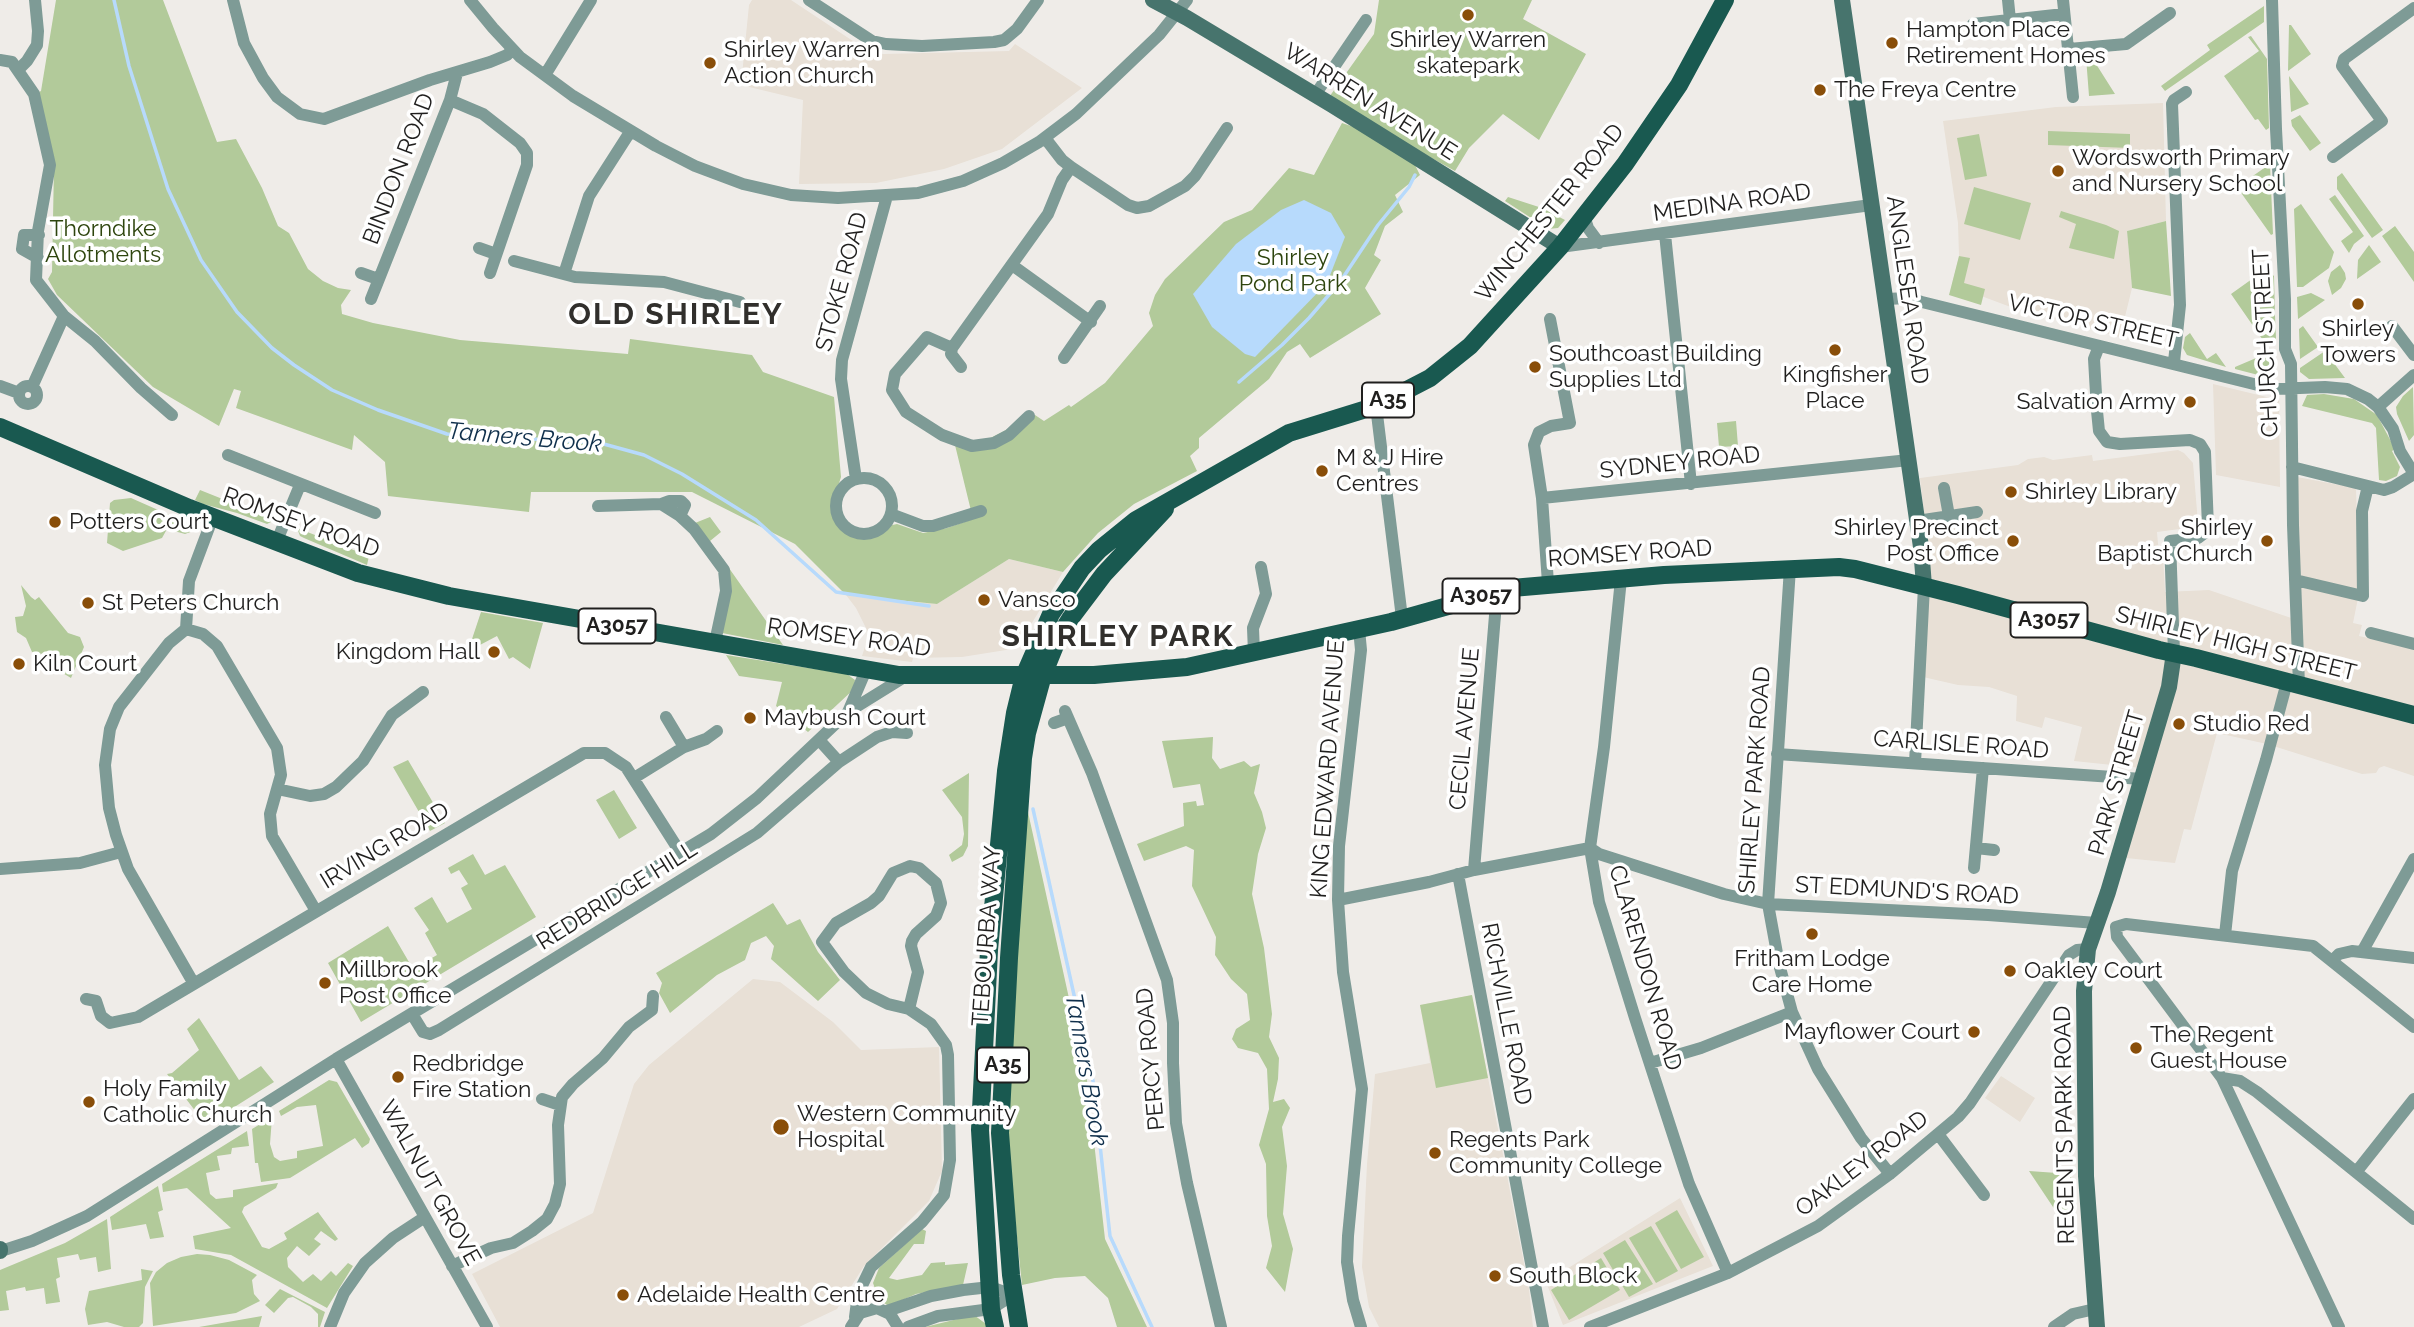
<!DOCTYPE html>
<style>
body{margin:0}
canvas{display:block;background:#efece8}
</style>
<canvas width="2414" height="1327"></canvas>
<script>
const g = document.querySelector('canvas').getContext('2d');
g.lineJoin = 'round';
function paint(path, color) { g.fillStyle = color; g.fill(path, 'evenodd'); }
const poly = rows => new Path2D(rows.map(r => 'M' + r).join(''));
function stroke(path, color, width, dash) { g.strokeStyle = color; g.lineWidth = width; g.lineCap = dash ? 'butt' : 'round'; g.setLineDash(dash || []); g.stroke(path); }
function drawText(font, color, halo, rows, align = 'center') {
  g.font = font + ' Raleway,sans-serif'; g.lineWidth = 7; g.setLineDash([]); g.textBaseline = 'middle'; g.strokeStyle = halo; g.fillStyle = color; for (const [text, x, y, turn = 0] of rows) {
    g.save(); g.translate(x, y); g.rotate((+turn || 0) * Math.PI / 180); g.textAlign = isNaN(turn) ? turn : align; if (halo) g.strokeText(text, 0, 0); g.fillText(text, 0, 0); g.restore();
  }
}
paint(poly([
 [752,0,791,0,862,47,883,54,1009,51,1015,44,1082,88,1002,149,944,169,876,183,799,184,803,100,741,85,749,5],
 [2163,103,2166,221,2127,231,2132,288,2120,337,2008,306,1952,285,1959,256,1958,223,1943,121,2056,107],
 [2213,384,2279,400,2280,487,2216,475],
 [2178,450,2184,453,2193,463,2198,523,2195,527,2157,532,2158,544,2163,555,2165,592,2209,590,2300,621,2297,477,2356,488,2359,593,2353,623,2362,625,2359,636,2414,648,2414,776,2384,766,2379,768,2376,773,2362,774,2267,744,2217,733,2191,830,2184,829,2175,863,2126,858,2151,769,2074,761,2082,727,2045,717,2042,728,2016,721,2017,696,1989,687,1958,685,1923,677,1926,531,1920,478,2018,465,2028,459,2044,457,2053,460,2092,455,2093,461],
 [1009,559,1063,572,1024,636,1006,650,962,657,913,658,912,662,862,656,869,634,856,608,846,595,937,604],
 [753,979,780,982,833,1022,861,1050,939,1047,942,1171,929,1201,864,1266,837,1309,799,1327,500,1327,472,1274,593,1213,634,1084,649,1065],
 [1472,995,1529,1289,1533,1327,1379,1327,1369,1307,1362,1267,1367,1164,1375,1074,1430,1063,1420,1005],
 [2001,1076,2035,1098,2020,1122,1985,1098],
 [1680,1198,1713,1266,1563,1325,1546,1282]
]), '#e8e0d6');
paint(poly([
 [56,0,163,0,217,142,236,139,262,188,278,226,289,233,308,269,323,281,338,288,351,290,341,305,342,314,373,323,460,340,628,354,630,339,752,355,763,372,834,397,841,477,833,502,834,518,851,535,865,536,876,534,888,526,897,524,923,533,947,528,973,519,955,445,971,448,1035,415,1044,421,1069,405,1071,407,1105,383,1153,326,1149,313,1155,295,1165,279,1224,222,1252,210,1289,168,1314,175,1342,123,1360,129,1414,163,1420,175,1395,195,1403,212,1385,226,1374,255,1381,260,1365,288,1381,314,1310,358,1300,344,1287,352,1269,379,1199,438,1199,448,1190,456,1197,471,1134,504,1098,533,1063,572,1009,559,937,604,846,595,795,544,692,492,531,492,529,512,388,496,385,462,354,435,352,450,236,408,241,391,234,389,219,426,153,387,57,295,48,279,52,272,54,166,39,92,41,91],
 [1379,0,1532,0,1523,19,1586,54,1539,140,1503,114,1469,148,1455,171,1327,100,1374,34],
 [2264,6,2264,22,2165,91,2161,86,2210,50,2207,45],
 [2289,25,2291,25,2311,54,2288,71],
 [2251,36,2267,59,2269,128,2266,130,2258,119,2255,120,2224,76,2259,51,2248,37],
 [2089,56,2096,64,2115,94,2089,96,2086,57],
 [2289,76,2309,104,2291,112],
 [2300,115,2321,143,2310,151,2292,126,2291,120],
 [2048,131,2130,134,2130,148,2048,145],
 [1979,134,1987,176,1965,180,1957,138],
 [2270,164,2273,234,2271,235,2237,187],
 [2342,173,2383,230,2372,238,2337,189,2337,177],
 [1974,187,2031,203,2020,240,1964,224],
 [2335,195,2364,236,2354,244,2349,253,2341,241,2353,232,2329,199],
 [1508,197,1542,208,1565,220,1558,228,1548,229,1505,201],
 [2301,204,2334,252,2329,268,2303,287,2297,287,2294,209],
 [2061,211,2106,225,2119,231,2114,259,2069,248,2076,224,2059,217],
 [2166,221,2171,296,2132,288,2127,231],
 [2395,226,2414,252,2414,282,2382,236],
 [2369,245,2381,262,2357,279,2358,260],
 [1959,256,1970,258,1964,283,1985,289,1981,305,1949,295],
 [2340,265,2345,273,2346,279,2341,288,2332,295,2328,281,2331,272],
 [2266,269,2274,276,2275,316,2276,339,2267,346,2231,294],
 [2311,293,2325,300,2298,319,2297,297],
 [2303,326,2318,347,2300,359,2299,329],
 [2190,333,2207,359,2216,353,2226,367,2187,355,2183,348,2185,337],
 [2275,350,2274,369,2270,376,2266,377,2235,369,2235,367],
 [2325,351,2345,378,2309,379,2300,372,2300,368],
 [2413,387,2414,435,2409,441,2397,414,2396,407,2403,396],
 [2324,394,2354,399,2377,415,2395,449,2392,451,2400,467,2397,476,2386,481,2379,480,2376,428,2372,423,2302,406,2307,395],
 [1736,421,1738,446,1719,447,1717,423],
 [200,490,275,520,267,524,237,513,203,504,195,500],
 [131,498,192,525,193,531,185,534,167,529,162,538,123,551,107,543,110,503,114,500],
 [710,517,721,532,710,541,783,645,717,632,724,570,690,525],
 [297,528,369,556,367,565,304,538,300,536],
 [21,585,31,597,35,600,39,597,68,633,80,637,84,647,71,678,56,669,48,655,32,652,26,638,17,632,15,617,23,616,26,606],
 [481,612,543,623,530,669,513,657,509,659,497,636,478,646,471,642],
 [726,655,847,674,855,680,854,689,808,732,776,706,782,682,739,676],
 [1213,737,1212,758,1220,769,1244,761,1251,767,1260,764,1254,793,1262,812,1266,828,1258,854,1252,894,1264,948,1272,1014,1269,1037,1279,1058,1278,1079,1273,1102,1284,1099,1290,1108,1282,1127,1287,1166,1283,1214,1293,1249,1285,1292,1266,1268,1272,1246,1267,1216,1266,1164,1259,1145,1269,1109,1267,1069,1258,1053,1238,1048,1232,1039,1236,1029,1250,1020,1247,994,1231,979,1215,955,1216,937,1192,886,1194,850,1186,846,1144,861,1137,844,1184,826,1183,803,1196,801,1197,806,1204,805,1200,784,1173,788,1162,741],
 [408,760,445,823,430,831,393,767],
 [969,773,968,846,963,856,952,862,949,855,962,845,964,834,962,817,942,790],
 [614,790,637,828,619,839,596,800],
 [1026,803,1087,1080,1105,1239,1147,1327,1117,1327,1108,1298,1085,1276,1055,1278,1022,1285,1006,1133],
 [473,854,485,875,505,865,536,917,361,1022,328,963,388,926,413,969,437,955,425,933,429,930,414,908,432,897,447,923,472,909,461,888,468,884,459,870,451,874,448,868],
 [773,903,787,925,800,919,818,952,840,980,818,1001,771,959,774,946,766,936,751,943,745,960,717,975,670,1013,659,993,662,983,656,973],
 [1472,995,1488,1078,1436,1088,1420,1005],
 [199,1018,239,1080,261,1066,274,1082,206,1125,167,1074,172,1073,199,1050,187,1029],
 [329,1080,337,1082,370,1139,369,1143,362,1148,355,1138,290,1178,261,1182,258,1163,255,1163,252,1129,272,1117,270,1144,274,1157,280,1161,297,1158,297,1151,323,1146,316,1105,297,1107,281,1116,279,1111],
 [247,1131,249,1146,232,1148,231,1154,217,1156,220,1170,206,1173,210,1194,216,1199,233,1197,233,1190,278,1183,276,1188,244,1207,242,1212,262,1247,269,1249,287,1239,284,1233,318,1212,338,1239,335,1241,321,1231,314,1239,321,1244,309,1256,297,1246,287,1258,288,1267,303,1282,313,1274,321,1281,331,1271,336,1276,348,1263,353,1266,327,1308,231,1255,195,1249,193,1236,231,1228,187,1188,163,1192,162,1184],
 [2029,1171,2071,1174,2072,1209,2057,1213],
 [158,1186,163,1210,158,1212,164,1237,150,1239,146,1224,112,1230,110,1217],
 [1677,1210,1704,1257,1681,1269,1655,1223],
 [107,1219,111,1269,98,1272,96,1257,80,1260,78,1254,57,1258,60,1277,56,1279,60,1302,46,1304,44,1288,26,1291,25,1287,6,1291,9,1310,0,1311,0,1270,65,1243],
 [1651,1226,1678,1271,1656,1283,1629,1238],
 [922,1229,926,1231,924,1244,914,1244,889,1278,897,1280,922,1275,931,1263,945,1262,945,1265,968,1263,963,1285,916,1294,889,1306,879,1300,873,1283,879,1268],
 [1625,1240,1653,1284,1629,1297,1603,1253],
 [197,1254,210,1255,229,1260,257,1275,252,1280,254,1294,260,1301,236,1313,153,1326,150,1283,156,1272,167,1263,181,1257],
 [1601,1258,1620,1290,1569,1320,1551,1290],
 [141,1269,153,1271,145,1287,143,1323,139,1327,124,1327,107,1322,88,1325,85,1309,89,1291,142,1280],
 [280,1289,325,1312,320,1327,318,1327,318,1314,311,1307,293,1297,288,1298,274,1313,265,1305],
 [974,1315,986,1324,987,1327,925,1327],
 [262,1316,259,1327,199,1327]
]), '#b2ca9a');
paint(poly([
 [1304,200,1331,213,1345,237,1327,283,1255,357,1245,354,1212,327,1193,294,1236,244,1281,210]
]), '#b7dafc');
stroke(poly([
 [114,0,129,66,168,189,201,260,237,312,272,348,294,365,332,390,378,410,447,434,600,443,644,455,682,474,756,520,836,592,929,606],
 [1239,382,1282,345,1309,318,1340,282,1378,225,1409,187,1415,175],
 [1033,809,1093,1081,1110,1236,1152,1327]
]), '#b7dafc', 3.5);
stroke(poly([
 [233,0,244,43,263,78,277,97,300,114,324,119,430,80,490,62,507,55,512,50],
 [470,0,493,28,520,57,573,96,656,146,695,166,743,184,791,195,838,198,918,193,963,181,1003,163,1039,142,1076,114,1159,35,1187,0],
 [809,0,872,41,886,44,922,46,994,42,1004,40,1017,29,1038,0],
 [2008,0,2010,20],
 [2063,0,2073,97],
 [2272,0,2276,129,2285,299,2285,349,2291,364,2293,525,2299,685],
 [1973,24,2064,14],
 [2069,49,2126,44,2170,13],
 [0,60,12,62,34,94,50,165,38,231,36,280,64,316,32,387],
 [18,70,27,61,37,45,38,31,35,0],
 [545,75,591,0],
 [1315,95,1366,20],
 [450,100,483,114,520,143,527,153,527,165,490,273],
 [1045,138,1062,160,1071,167,1128,205,1137,208,1149,206,1185,186,1195,176,1227,128],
 [2333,157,2382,121,2342,66,2344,59,2414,8],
 [1584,216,1588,228,1599,243],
 [1665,234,1691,484],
 [1560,247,1871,205],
 [479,248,496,254],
 [38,258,22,249,24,235,39,235],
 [514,261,575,277,664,282,740,302],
 [1012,265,1091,322],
 [361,273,378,279],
 [564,274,589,196,630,132],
 [371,299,450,100,457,73],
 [1886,299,1908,298,1922,302,2274,389,2325,387,2347,389,2368,399,2378,407,2393,429,2400,451,2414,474],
 [64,316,95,341,141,388,172,415],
 [2392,326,2414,355],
 [2099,346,2094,359,2097,411,2099,431,2107,442,2120,444,2190,440,2200,444,2205,452,2208,527,2206,532,2198,538,2170,541,2174,653],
 [952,348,927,337,895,374,892,390,906,412,942,435,972,446,994,443,1009,435,1029,416],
 [1064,358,1100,306],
 [2174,362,2180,305,2172,104,2174,100,2186,92],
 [961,367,951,354,952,348,1048,214,1062,180,1071,167],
 '19 395a9 9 0 1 1 18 0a9 9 0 1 1-18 0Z',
 [0,386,19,393],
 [1376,406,1402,618],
 [2378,407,2414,375],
 [228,455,375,513],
 [2292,467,2384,490,2393,487,2414,474],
 '836 506a28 28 0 1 1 56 0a28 28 0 1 1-56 0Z',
 [856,479,841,379,842,360,887,196],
 [1944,488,1949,516],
 [1542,498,1534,445,1539,432,1551,426,1570,423,1550,319],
 [661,504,669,501,681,501,685,505,680,516],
 [598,506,661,504,680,516,694,529,724,570,726,591,715,642],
 [891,514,923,526,933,526,981,511],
 [1917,521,1977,512],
 [276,543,300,485],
 [1790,568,1768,904,1779,964,1792,1012,1818,1069,1861,1138,1890,1174],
 [1621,579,1604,747,1590,848,1599,902,1635,1018,1689,1184,1728,1273],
 [2295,580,2363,596,2362,511,2368,486],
 [1548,583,1542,498,1909,460],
 [186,629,203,634,217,646,277,748,281,775,270,814,272,836,316,911],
 [1359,629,1361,650,1339,846,1338,900,1343,972,1362,1089,1348,1236,1347,1262,1353,1300,1361,1327],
 [2371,633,2414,644],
 [1254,653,1253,628,1266,594,1261,567],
 [1065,711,1092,773,1167,980,1173,1023,1173,1063,1176,1123,1187,1183,1221,1327],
 [848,712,866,670],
 [666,717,684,747],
 [1054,723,1068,718],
 [820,741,839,762,877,737,892,732,907,733],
 [1777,754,2142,779],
 [1915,763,1924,586],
 [634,778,684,747,706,739,717,731],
 [277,789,310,796,324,794,336,787,363,761,392,715,423,692],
 [1976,848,1994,850],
 [1974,868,1983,768],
 [0,869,80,863,121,852],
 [1474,870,1497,591],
 [1458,874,1543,1327],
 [1338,900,1429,882,1474,870,1590,848,1599,854,1724,894,1768,904,1988,915,2097,923],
 [2225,935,2232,871,2266,760,2287,682],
 [2362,952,2414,859],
 [2333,960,2339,954,2352,951,2414,958],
 [194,984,128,869,116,835,109,808,105,765,110,729,119,707,169,643,186,629,189,581,213,517],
 [86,999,96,1001,101,1016,110,1023,138,1017,584,753,605,753,626,767,680,852],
 [412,1014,423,1032,430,1034,439,1030,757,833,839,762],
 [336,1059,487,1327],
 [1650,1063,1701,1048,1792,1012],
 [2222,1078,2240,1081,2257,1092,2414,1219],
 [542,1099,560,1105],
 [1938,1134,1984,1195],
 [2357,1171,2414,1099],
 [1,1251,32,1241,87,1216,336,1059,711,834,757,798,848,712,906,676],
 [452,1266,491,1248,513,1243,532,1231,547,1219,555,1204,560,1184,558,1125,562,1097,573,1084,603,1058,629,1027,652,1010,653,996],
 [887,1311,931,1296,963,1290,990,1287,1013,1295],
 [855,1317,858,1294,871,1267,922,1222,944,1195,950,1160,948,1055,946,1045,931,1024,909,1009,888,1004,866,993,844,972,822,942,836,923,871,903,879,896,893,873,910,866,919,868,936,883,941,903,936,916,916,934,912,941,911,946,918,972,909,1009],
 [330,1327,344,1293,365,1263,393,1238,425,1217],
 [851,1327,860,1313,877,1308,890,1314,898,1327],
 [908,1327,938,1316,991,1309,1013,1295],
 [1590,1327,1728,1273,1818,1226,1890,1174,1958,1117,1970,1103,2069,955,2077,950,2088,949],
 [2054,1327,2073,1314,2095,1309],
 [2339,1327,2222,1078,2117,937,2116,927,2126,924,2313,946,2414,1027]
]), '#7e9b96', 12);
stroke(poly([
 [1153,0,1187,18,1332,105,1560,247],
 [1842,0,1921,547,1924,586],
 [0,1249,0,1251],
 [2097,1327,2086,1176,2084,991,2088,949,2108,892,2169,687,2174,653]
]), '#47746d', 16);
stroke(poly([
 [0,427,189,508,358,573,449,596,899,675,1094,675,1187,667,1391,622,1512,588,1664,575,1839,567,1855,569,1958,595,2159,650,2196,658,2414,715],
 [995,1327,991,1309,980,1130,989,950,1006,771,1015,713,1024,676,1051,614,1082,568,1099,550,1136,520,1289,433,1376,406,1430,378,1470,346,1560,247,1625,164,1679,85,1725,0],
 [1019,1327,1011,1275,1000,1133,1009,958,1023,758,1027,733,1043,675,1058,638,1070,619,1104,574,1165,509]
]), '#195950', 18);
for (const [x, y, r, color] of [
 [1468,15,7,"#894e09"],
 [1892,43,7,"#894e09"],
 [710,63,7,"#894e09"],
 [1820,90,7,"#894e09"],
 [2058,171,7,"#894e09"],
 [2358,304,7,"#894e09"],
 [1835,350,7,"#894e09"],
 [1535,367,7,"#894e09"],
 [2190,402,7,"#894e09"],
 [1322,471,7,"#894e09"],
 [2011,492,7,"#894e09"],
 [55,522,7,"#894e09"],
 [2013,541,7,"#894e09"],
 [2267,541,7,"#894e09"],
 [984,600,7,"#894e09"],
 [88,603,7,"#894e09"],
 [494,652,7,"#894e09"],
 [19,664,7,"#894e09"],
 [750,718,7,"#894e09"],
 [2179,724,7,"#894e09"],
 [1812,934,7,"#894e09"],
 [2010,971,7,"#894e09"],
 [325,983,7,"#894e09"],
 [1974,1032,7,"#894e09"],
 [2136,1048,7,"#894e09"],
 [398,1077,7,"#894e09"],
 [89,1102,7,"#894e09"],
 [781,1127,9,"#894e09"],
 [1435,1153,7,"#894e09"],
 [1495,1276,7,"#894e09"],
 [623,1295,7,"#894e09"]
]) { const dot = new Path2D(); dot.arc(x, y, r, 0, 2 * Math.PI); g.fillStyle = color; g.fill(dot); stroke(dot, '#fff', 2.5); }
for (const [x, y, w] of [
 [1388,400,52],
 [1481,596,77],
 [2049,620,77],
 [617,626,77],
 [1003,1065,52]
]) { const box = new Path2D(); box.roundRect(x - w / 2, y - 17.5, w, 35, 5); g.fillStyle = '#fff'; g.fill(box); stroke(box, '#201f1e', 2); }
drawText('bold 21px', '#201f1e', null, [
 ["A35",1388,400],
 ["A3057",1481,596],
 ["A3057",2049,620],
 ["A3057",617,626],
 ["A35",1003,1065]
]);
drawText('23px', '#201f1e', '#fff', [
 ["Hampton Place",1906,30],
 ["Retirement Homes",1906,56],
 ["Shirley Warren",1468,40,"center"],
 ["skatepark",1468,66,"center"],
 ["Shirley Warren",724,50],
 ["Action Church",724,76],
 ["The Freya Centre",1834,90],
 ["Wordsworth Primary",2072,158],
 ["and Nursery School",2072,184],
 ["Shirley",2358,329,"center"],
 ["Towers",2358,355,"center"],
 ["Southcoast Building",1549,354],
 ["Supplies Ltd",1549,380],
 ["Kingfisher",1835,375,"center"],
 ["Place",1835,401,"center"],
 ["Salvation Army",2176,402,"right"],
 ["M & J Hire",1336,458],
 ["Centres",1336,484],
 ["Shirley Library",2025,492],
 ["Potters Court",69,522],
 ["Shirley Precinct",1999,528,"right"],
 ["Post Office",1999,554,"right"],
 ["Shirley",2253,528,"right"],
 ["Baptist Church",2253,554,"right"],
 ["Vansco",998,600],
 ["St Peters Church",102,603],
 ["Kingdom Hall",480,652,"right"],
 ["Kiln Court",33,664],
 ["Maybush Court",764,718],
 ["Studio Red",2193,724],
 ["Fritham Lodge",1812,959,"center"],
 ["Care Home",1812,985,"center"],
 ["Millbrook",339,970],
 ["Post Office",339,996],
 ["Oakley Court",2024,971],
 ["Mayflower Court",1960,1032,"right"],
 ["The Regent",2150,1035],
 ["Guest House",2150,1061],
 ["Redbridge",412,1064],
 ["Fire Station",412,1090],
 ["Holy Family",103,1089],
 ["Catholic Church",103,1115],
 ["Western Community",797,1114],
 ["Hospital",797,1140],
 ["Regents Park",1449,1140],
 ["Community College",1449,1166],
 ["South Block",1509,1276],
 ["Adelaide Health Centre",637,1295]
], 'left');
drawText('23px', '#201f1e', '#fff', [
 ["WARREN AVENUE",1370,102,32],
 ["BINDON ROAD",399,169,-69],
 ["MEDINA ROAD",1732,203,-8],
 ["WINCHESTER ROAD",1550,213,-51],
 ["STOKE ROAD",842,282,-75],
 ["ANGLESEA ROAD",1907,290,82],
 ["VICTOR STREET",2093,322,13],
 ["CHURCH STREET",2266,343,-93],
 ["SYDNEY ROAD",1680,463,-6],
 ["ROMSEY ROAD",301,523,20],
 ["ROMSEY ROAD",1630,554,-4],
 ["ROMSEY ROAD",849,638,8],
 ["SHIRLEY HIGH STREET",2236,644,14],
 ["CECIL AVENUE",1465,729,-85],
 ["CARLISLE ROAD",1961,745,4],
 ["KING EDWARD AVENUE",1328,769,-86],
 ["SHIRLEY PARK ROAD",1755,780,-86],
 ["PARK STREET",2117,783,-74],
 ["IRVING ROAD",385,846,-31],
 ["ST EDMUND'S ROAD",1907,891,3],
 ["REDBRIDGE HILL",617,896,-32],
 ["TEBOURBA WAY",987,936,-86],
 ["CLARENDON ROAD",1645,968,74],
 ["RICHVILLE ROAD",1506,1014,79],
 ["PERCY ROAD",1151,1059,-95],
 ["REGENTS PARK ROAD",2065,1125,-91],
 ["OAKLEY ROAD",1862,1164,-37],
 ["WALNUT GROVE",430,1183,61]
]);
drawText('23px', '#2e450e', '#fff', [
 ["Thorndike",103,229],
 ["Allotments",103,255],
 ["Shirley",1293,258],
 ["Pond Park",1293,284]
]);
drawText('italic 24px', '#0f2f4b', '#fff', [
 ["Tanners Brook",525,438,5],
 ["Tanners Brook",1086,1070,80]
]);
g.letterSpacing = '2px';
drawText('bold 30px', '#312f2c', '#fff', [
 ["OLD SHIRLEY",676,315],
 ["SHIRLEY PARK",1118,637]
]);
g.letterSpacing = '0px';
</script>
